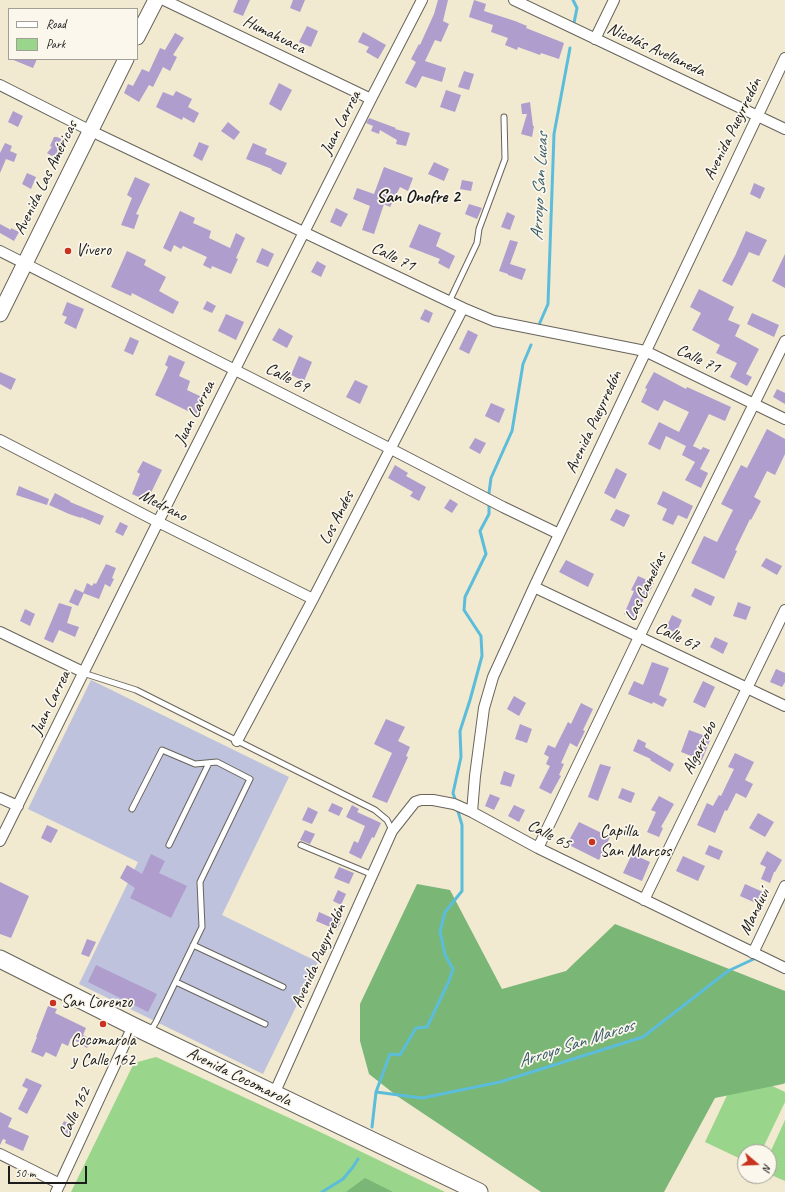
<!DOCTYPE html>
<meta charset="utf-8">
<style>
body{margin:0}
#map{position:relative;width:785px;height:1192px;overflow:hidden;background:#f1e9d0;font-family:Caveat,sans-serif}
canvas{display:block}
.legend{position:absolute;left:8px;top:8px;width:130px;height:52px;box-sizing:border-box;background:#fbf7ec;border:1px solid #a29f99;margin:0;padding:5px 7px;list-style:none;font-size:12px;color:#1c1c1c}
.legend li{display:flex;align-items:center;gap:8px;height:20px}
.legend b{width:20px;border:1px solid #a29f99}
.north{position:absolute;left:737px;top:1144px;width:40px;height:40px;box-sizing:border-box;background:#fbf7ec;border:1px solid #a29f99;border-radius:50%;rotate:109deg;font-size:11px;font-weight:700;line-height:16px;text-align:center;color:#1c1c1c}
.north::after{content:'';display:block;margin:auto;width:14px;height:18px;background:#c8321e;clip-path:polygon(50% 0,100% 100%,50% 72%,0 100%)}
.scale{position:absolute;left:8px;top:1166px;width:79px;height:18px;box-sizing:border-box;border:2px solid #1c1c1c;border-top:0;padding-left:5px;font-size:12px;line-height:14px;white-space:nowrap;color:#1c1c1c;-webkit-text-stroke:3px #fbf7ec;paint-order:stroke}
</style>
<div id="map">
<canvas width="785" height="1192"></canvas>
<ul class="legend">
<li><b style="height:5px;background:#fff"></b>Road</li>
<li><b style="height:11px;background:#99d58a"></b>Park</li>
</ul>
<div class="north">N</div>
<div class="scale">50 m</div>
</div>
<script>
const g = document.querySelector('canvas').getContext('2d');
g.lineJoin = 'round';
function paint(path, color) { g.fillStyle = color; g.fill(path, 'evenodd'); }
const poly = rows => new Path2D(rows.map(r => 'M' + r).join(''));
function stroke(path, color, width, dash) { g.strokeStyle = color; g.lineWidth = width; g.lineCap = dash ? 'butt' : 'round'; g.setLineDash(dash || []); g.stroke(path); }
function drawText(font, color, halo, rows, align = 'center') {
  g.font = font + ' Caveat,sans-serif'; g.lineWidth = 3.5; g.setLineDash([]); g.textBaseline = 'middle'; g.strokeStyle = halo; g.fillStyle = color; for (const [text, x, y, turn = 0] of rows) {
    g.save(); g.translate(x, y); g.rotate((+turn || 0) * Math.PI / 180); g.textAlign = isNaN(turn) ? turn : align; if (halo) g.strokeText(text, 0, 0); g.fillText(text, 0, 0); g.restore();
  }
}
paint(poly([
 [91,680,289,777,222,915,318,962,263,1074,79,984,138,862,28,809]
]), '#bec2dd');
paint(poly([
 [156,1057,320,1132,445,1192,71,1192,134,1063],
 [739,1070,785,1092,785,1102,761,1152,745,1152,745,1161,705,1142],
 [785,1120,785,1181,769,1174,769,1155]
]), '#99d58a');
paint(poly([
 [417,884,450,890,502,989,566,971,615,924,785,991,785,1083,783,1084,715,1098,664,1192,541,1192,397,1096,369,1074,360,1041,360,1004],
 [365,1178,393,1192,346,1192]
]), '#7ab676');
stroke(poly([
 [573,0,577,8,574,23],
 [538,327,548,304,554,134,570,48],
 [456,802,453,793,461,757,460,731,470,700,482,656,481,636,464,610,465,597,486,554,480,531,489,514,489,493,491,478,512,431,523,364,531,345],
 [376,1092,422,1098,500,1082,643,1037,728,971,756,958,757,958],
 [372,1127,376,1092,390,1054,400,1055,416,1028,427,1027,449,981,453,969,445,955,440,931,445,912,462,891,462,825,457,808],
 [322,1192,343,1179,353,1167,358,1159]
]), '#5cbddb', 3);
paint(poly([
 [238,0,250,0,243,16,233,12],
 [293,0,305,0,300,12,290,8],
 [438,0,448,0,443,21,449,24,441,42,435,40,425,61,446,68,442,82,422,76,416,88,405,83,416,62,411,59,419,44,420,45,434,14],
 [474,0,486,4,484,11,515,21,527,26,526,28,564,43,559,59,541,53,540,55,518,47,517,50,505,45,508,38,491,32,493,25,469,17],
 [307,26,318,31,311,47,299,42],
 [363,32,386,45,378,59,366,52,369,47,358,42],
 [175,33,184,38,173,55,177,57,170,71,163,67,153,87,149,85,139,102,124,93,128,84,133,86,142,69,149,72,160,48,165,50],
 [11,59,37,59,33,68],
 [464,71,474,74,469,90,458,87],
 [279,83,292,90,281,111,269,104],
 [446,90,461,95,455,112,440,107],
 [176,91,192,99,188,107,199,113,194,123,183,117,182,120,156,107,163,92,173,96],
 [530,102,533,126,534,126,532,137,521,134,527,114,522,114,521,104],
 [13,111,23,116,18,127,8,122],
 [369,118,396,128,395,129,410,133,406,146,396,144,397,140,380,130,379,134,371,131,373,126,366,123],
 [228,122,240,132,234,140,221,131],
 [54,137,57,137,66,141,59,156,57,159,47,153,52,147,50,146],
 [199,142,209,146,202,161,193,156],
 [5,143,12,146,10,151,17,154,14,162,6,159,0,173,0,153],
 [253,143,267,149,265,154,287,163,281,175,271,170,272,169,246,159],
 [434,162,449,169,444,181,428,174],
 [384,167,413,178,408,191,400,187,390,207,384,204,374,234,362,230,370,206,353,199,357,188,374,194],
 [27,173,36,177,31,189,22,184],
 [135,177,150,184,136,214,139,215,134,229,121,225,132,198,127,195],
 [462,180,473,182,471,191,460,189],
 [754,183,765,188,760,199,750,194],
 [435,192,442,195,439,204,431,202],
 [469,204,482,208,477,219,465,214],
 [336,208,348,214,341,227,330,222],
 [180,211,195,218,193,223,211,231,209,238,230,248,236,233,245,238,236,258,238,259,231,274,212,266,211,269,203,265,207,257,183,246,181,249,174,245,171,252,163,248],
 [507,212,515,216,510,230,501,227],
 [0,224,11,230,11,228,19,232,14,241,0,233],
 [419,224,441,233,436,246,455,256,449,269,438,263,440,259,409,247],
 [746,231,767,240,759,256,749,252,732,286,722,281,735,256],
 [510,240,518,242,510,264,526,269,522,280,508,275,508,274,499,271],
 [262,248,274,254,268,267,256,262],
 [127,251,146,260,144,265,166,277,159,291,179,302,173,314,132,293,131,296,111,287],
 [785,254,785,288,772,281],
 [317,261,326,266,321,277,311,272],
 [699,289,734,307,728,320,740,325,735,336,759,349,746,374,752,377,747,386,730,377,737,363,716,353,720,345,692,330,701,313,690,307],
 [207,301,216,306,212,313,203,309],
 [67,302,84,309,76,329,64,323,67,317,62,315],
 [425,309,433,313,429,323,420,319],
 [752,313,779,325,774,337,747,324],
 [226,314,244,322,236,340,218,331],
 [279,328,293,336,287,348,272,340],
 [468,330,478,335,469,354,459,349],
 [130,337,139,341,133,355,124,351],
 [169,355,185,362,179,376,190,381,187,390,204,398,196,415,155,395,168,367,165,365],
 [299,356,312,362,304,381,291,375],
 [0,372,16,379,11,390,0,384],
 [654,372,686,389,687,387,731,407,725,421,709,414,693,446,701,450,703,447,710,450,700,469,708,473,701,488,685,480,695,462,682,455,686,446,666,436,660,450,648,444,659,422,679,432,689,412,664,400,658,411,641,402,647,389,645,388],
 [355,380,368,386,360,404,346,397],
 [777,389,785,393,785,404,773,397],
 [491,403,505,409,499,423,485,416],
 [767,429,785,439,785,454,775,475,767,471,754,497,761,501,751,520,750,519,735,550,737,551,724,579,691,563,704,536,717,542,733,510,721,504,741,465,747,468],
 [475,438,486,443,480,454,469,448],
 [143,461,162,470,147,501,132,494,140,474,137,472],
 [395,465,408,473,406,476,426,487,419,501,410,496,413,492,388,478],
 [616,468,627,474,615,499,604,493],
 [19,486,49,499,47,505,16,495],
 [663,491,693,506,687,519,678,515,673,525,662,520,667,509,657,504],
 [55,493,70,501,70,502,104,516,100,525,81,517,81,518,69,514,49,505],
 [450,499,458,504,452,513,444,508],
 [616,509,630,515,624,527,610,520],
 [120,522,128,526,123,536,115,532],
 [766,558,782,566,777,575,761,566],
 [566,560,594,574,588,587,559,572],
 [106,564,116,568,112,578,114,579,110,587,105,584,99,599,83,593,87,583,92,586,94,583,96,584],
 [638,576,654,583,647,598,645,596,635,619,624,614,634,591,631,590],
 [695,588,715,597,711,606,691,596],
 [75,589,84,593,78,606,69,602],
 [738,602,751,607,746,620,733,616],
 [59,603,72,607,67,623,79,627,75,637,59,630,53,643,44,639],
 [25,609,35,614,30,626,20,621],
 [672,615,682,620,676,633,666,628],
 [715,637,728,643,723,654,710,647],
 [652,662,669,668,659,695,667,699,663,707,653,702,652,704,628,694,634,681,643,685],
 [776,669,785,673,785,682,782,687,770,682],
 [703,681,715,687,705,708,693,702],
 [514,696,526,703,519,716,507,709],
 [581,703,593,709,583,730,585,731,577,747,570,743,561,763,564,764,559,775,561,776,551,794,539,788,550,766,546,764,549,757,544,754,548,745,555,748,568,722,571,724],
 [386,719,405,727,398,741,410,747,406,756,408,757,387,803,372,797,392,753,374,744],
 [520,724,532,729,527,743,515,739],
 [689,730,711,738,702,760,681,752],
 [638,739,646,743,645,747,674,764,670,772,650,760,651,759,633,751],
 [735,753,754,762,745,780,753,784,746,798,736,793,727,811,725,810,715,833,697,825,707,803,713,806,719,795,721,796,734,769,728,767],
 [600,764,611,767,598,801,588,797],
 [504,771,515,775,511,787,500,784],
 [622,788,635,793,631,803,618,798],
 [490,794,500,798,494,810,485,806],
 [659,796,674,804,661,827,663,828,659,837,647,832,656,812,651,810],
 [332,803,343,808,339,816,328,811],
 [352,805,359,809,357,812,381,823,374,838,372,837,361,859,349,853,354,841,358,843,365,826,346,817],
 [514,805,525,810,519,822,508,816],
 [308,807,318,812,312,824,302,820],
 [758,813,774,822,765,837,749,828],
 [579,822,610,837,599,860,567,844],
 [47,825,58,830,51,843,41,838],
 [305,830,315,834,310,844,300,840],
 [709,845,723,851,719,860,705,854],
 [767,851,782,860,775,872,774,872,770,883,761,879,766,867,760,864],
 [151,854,165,861,159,873,187,886,171,918,130,898,135,888,120,878,127,865,142,874],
 [632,854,650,862,642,881,623,873],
 [683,856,705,866,698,881,676,871],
 [339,867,354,873,349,884,334,878],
 [0,882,29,896,11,938,0,934],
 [745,884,763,892,758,904,740,896],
 [338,890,346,894,341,905,333,901],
 [319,912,341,922,337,930,316,921],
 [87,939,96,942,89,957,81,954],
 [96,965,157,994,148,1012,88,982],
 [48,1006,57,1009,55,1013,86,1028,83,1035,92,1040,87,1048,71,1038,68,1046,62,1043,56,1057,46,1052,43,1057,31,1052,37,1037,36,1037],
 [26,1078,42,1085,27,1114,18,1109,28,1089,22,1086],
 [0,1112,12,1118,8,1127,29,1136,23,1151,5,1143,6,1140,3,1139,0,1145],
 [64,1121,72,1125,67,1135,59,1131]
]), '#af9dcd');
const service = poly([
 [449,302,477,243,479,229,505,159,504,117],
 [83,673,136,690,375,810,387,820,392,830],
 [132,809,162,750,195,764,217,762,250,779,200,882,202,927,156,1022,150,1032],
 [169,845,209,763],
 [301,845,373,875],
 [193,945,283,987],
 [176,982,265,1024]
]);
const minor = poly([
 [164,0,371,99],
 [514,0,785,129],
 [595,39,614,0],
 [0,85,91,131,463,308,494,321,645,351,785,419],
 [0,251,391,449,503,507,559,534],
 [0,440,158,522,313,599],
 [534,587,785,706],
 [0,632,83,672],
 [237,741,313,599,463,308],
 [0,798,18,806],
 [472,812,475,776,484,708,493,677,534,587,785,58],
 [0,841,158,522,371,99,422,0],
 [538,848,639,637,785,341],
 [644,900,785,610],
 [753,953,785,886],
 [274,1094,392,831,415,802,421,800,433,800,454,804,472,812,538,848,785,968],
 [0,1154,60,1184],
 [56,1192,133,1026]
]);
const secondary = poly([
 [137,37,156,0],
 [0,314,126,59]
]);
const primary = poly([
 [0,959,133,1026,479,1192]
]);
stroke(service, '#67645b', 7);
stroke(minor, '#67645b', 12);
stroke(secondary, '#67645b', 17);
stroke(primary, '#67645b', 19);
stroke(service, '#fff', 5);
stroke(minor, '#fff', 10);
stroke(secondary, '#fff', 15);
stroke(primary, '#fff', 17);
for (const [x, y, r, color] of [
 [68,251,4,"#c8321e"],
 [592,842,4,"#c8321e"],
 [53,1003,4,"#c8321e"],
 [103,1024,4,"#c8321e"]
]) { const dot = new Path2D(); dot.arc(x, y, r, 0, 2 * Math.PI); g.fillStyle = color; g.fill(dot); stroke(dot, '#fbf7ec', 1.5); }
drawText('17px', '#1c1c1c', '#fbf7ec', [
 ["Humahuaca",274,35,26],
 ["Nicolás Avellaneda",656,50,25],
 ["Juan Larrea",341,123,-63],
 ["Avenida Pueyrredón",733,129,-64],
 ["Avenida Las Américas",46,178,-64],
 ["Calle 71",393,257,26],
 ["Calle 71",698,359,26],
 ["Calle 69",287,378,27],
 ["Juan Larrea",195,413,-63],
 ["Avenida Pueyrredón",594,422,-65],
 ["Medrano",163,506,27],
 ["Los Andes",337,518,-63],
 ["Las Camelias",646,587,-64],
 ["Calle 67",677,637,25],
 ["Juan Larrea",51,703,-64],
 ["Algarrobo",700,748,-64],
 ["Calle 65",549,835,27],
 ["Manduví",755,912,-64],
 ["Avenida Pueyrredón",319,956,-66],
 ["Avenida Cocomarola",239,1077,26],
 ["Calle 162",75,1113,-65]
]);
drawText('17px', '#1c1c1c', '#fbf7ec', [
 ["Vivero",76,251],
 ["Capilla",600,832],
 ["San Marcos",600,852],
 ["San Lorenzo",61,1003],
 ["Cocomarola",103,1041,"center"],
 ["y Calle 162",103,1061,"center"]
], 'left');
drawText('italic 18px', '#365c68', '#fbf7ec', [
 ["Arroyo San Lucas",540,187,-87],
 ["Arroyo San Marcos",576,1044,-18]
]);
drawText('bold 18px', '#1c1c1c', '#fbf7ec', [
 ["San Onofre 2",418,197]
]);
</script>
